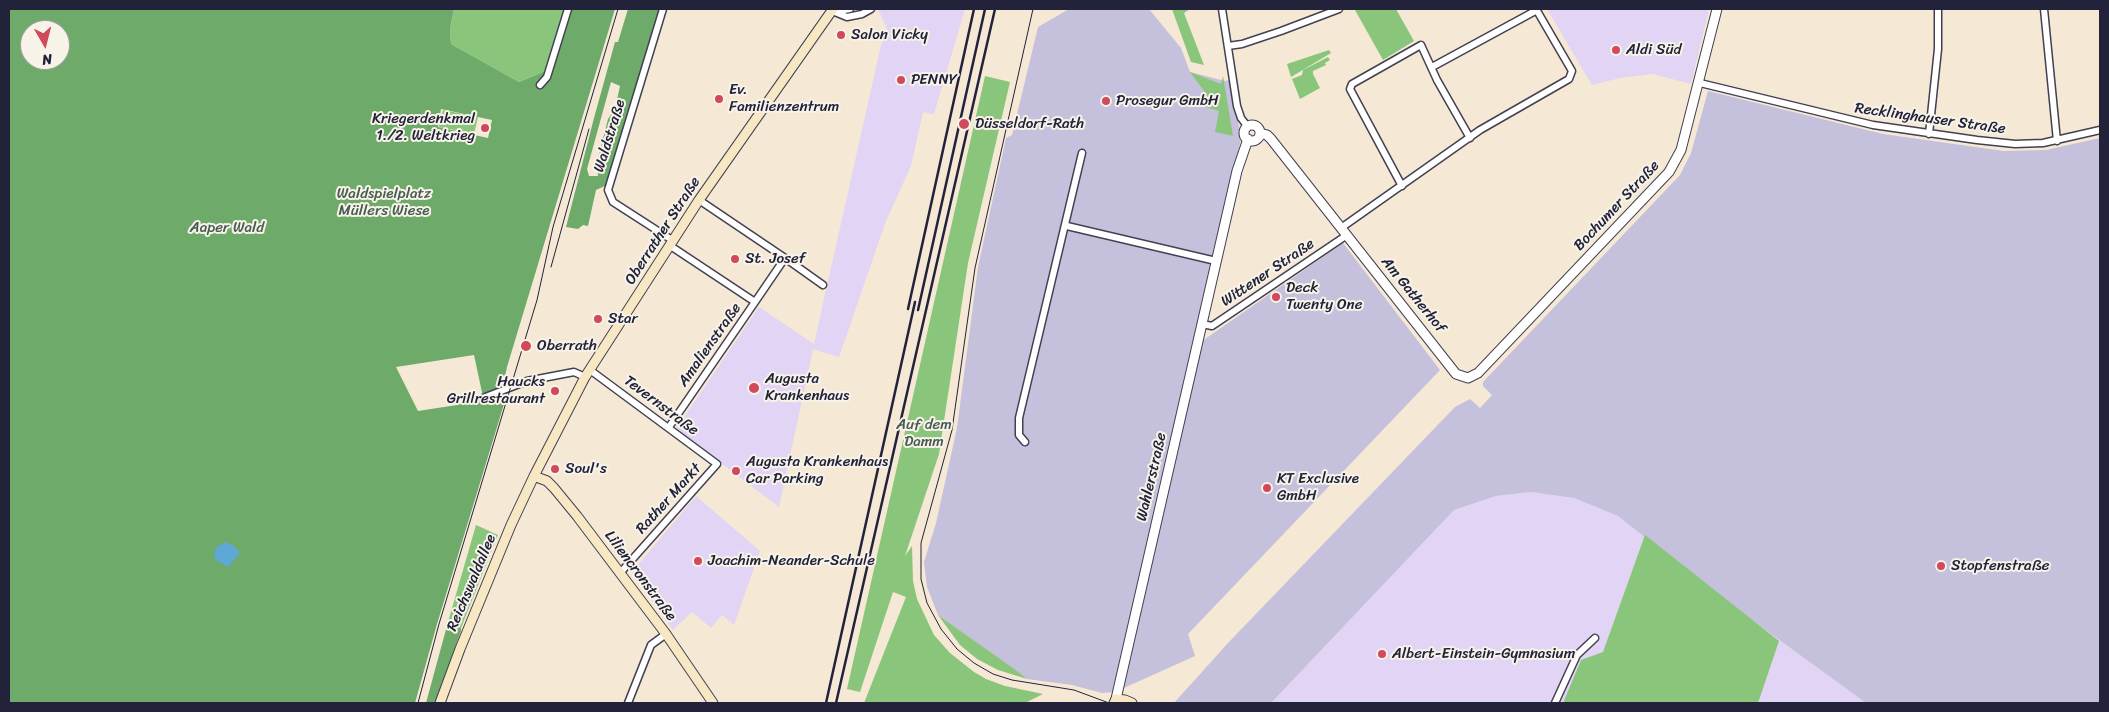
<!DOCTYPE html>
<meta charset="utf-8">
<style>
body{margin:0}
#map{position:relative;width:2109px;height:712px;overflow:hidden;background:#f5e8d4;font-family:Sriracha,sans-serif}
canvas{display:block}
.frame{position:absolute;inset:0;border:10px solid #22223b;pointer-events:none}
.north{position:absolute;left:20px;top:20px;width:50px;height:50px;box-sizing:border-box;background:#f7f3e8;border:1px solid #a29fa3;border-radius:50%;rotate:172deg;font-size:14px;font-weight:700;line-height:20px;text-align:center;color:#22223b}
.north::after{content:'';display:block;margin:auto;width:18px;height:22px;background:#d1495b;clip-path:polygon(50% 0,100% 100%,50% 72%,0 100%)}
</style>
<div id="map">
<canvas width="2109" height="712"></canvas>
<div class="frame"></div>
<div class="north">N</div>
</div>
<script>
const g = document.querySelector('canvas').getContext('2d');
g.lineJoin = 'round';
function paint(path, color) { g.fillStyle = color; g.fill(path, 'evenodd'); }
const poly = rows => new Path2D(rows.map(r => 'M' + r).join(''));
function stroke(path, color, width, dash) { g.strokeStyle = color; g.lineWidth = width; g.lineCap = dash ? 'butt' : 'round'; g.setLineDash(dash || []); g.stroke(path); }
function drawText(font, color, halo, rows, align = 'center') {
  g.font = font + ' Sriracha,sans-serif'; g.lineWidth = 4; g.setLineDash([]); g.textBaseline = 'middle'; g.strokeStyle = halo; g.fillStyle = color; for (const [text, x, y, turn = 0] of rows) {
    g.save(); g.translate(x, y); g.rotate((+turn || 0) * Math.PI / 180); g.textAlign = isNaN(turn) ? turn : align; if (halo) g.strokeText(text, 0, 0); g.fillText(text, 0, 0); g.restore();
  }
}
paint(poly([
 [878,9,965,9,934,114,923,112,911,166,886,221,839,357,813,349,779,507,676,429,759,307,814,344,881,45,888,31],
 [1547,9,1709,9,1691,84,1653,74,1620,78,1592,85],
 [1531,492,1574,498,1618,516,1723,599,1866,703,1271,703,1454,510,1496,496],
 [696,496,760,551,734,625,722,615,711,628,692,612,673,630,632,572]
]), '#e1d4f4');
paint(poly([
 [1069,9,1149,9,1181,48,1190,72,1225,81,1231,80,1241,139,1195,346,1343,243,1440,370,1188,634,1195,656,1115,692,1102,693,1072,685,1027,679,938,615,927,587,924,562,936,523,957,428,978,267,1006,138,1012,135,1038,27],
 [1708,91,1883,134,2004,151,2046,150,2100,138,2100,703,1866,703,1723,599,1618,516,1574,498,1531,492,1496,496,1454,510,1271,703,1174,703,1228,643,1455,407,1470,399,1480,408,1492,395,1483,386,1483,382,1680,175,1691,153]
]), '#c5c0db');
paint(poly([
 [454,9,567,9,548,70,519,82,451,44,450,29],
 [1172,9,1190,9,1184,13,1204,65,1191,62],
 [1359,9,1396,9,1414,41,1383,60,1355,10],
 [1329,50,1331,53,1291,77,1287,64],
 [1328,57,1330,60,1325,63,1326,65,1313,71,1313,74,1320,88,1300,99,1292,79,1302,75,1303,70],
 [1190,72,1221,84,1223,76,1233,136,1215,132,1219,111,1206,107,1207,95],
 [985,76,1010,82,968,263,939,454,905,556,912,546,913,581,917,599,934,635,950,653,974,672,986,679,1005,686,1043,694,1025,703,864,703,906,597,893,592,860,692,847,689],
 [443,110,478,117,474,134,439,127],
 [476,525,498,535,461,628,448,622],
 [1645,535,1779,641,1758,703,1563,703,1581,660,1603,652],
 [938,615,1017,671,1027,679,998,670,977,659,960,645]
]), '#89c67b');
paint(poly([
 [9,9,454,9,450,29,451,44,519,82,548,70,567,9,615,9,507,367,504,381,504,391,508,391,437,624,415,703,9,703],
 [30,30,60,30,60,60,30,60],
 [441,109,492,120,488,138,438,127],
 [474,355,483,397,457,405,418,411,396,367],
 [628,9,661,9,607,185,596,190,588,226,583,225,578,229,566,227,594,118,615,42,618,42],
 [611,82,620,86,615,109,608,119,597,163,598,176,589,176,587,169],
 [448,622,461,628,461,631,435,703,426,703]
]), '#6eab6b');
paint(poly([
 [225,542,233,545,240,553,228,567,217,561,214,556,216,548]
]), '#5da8d5');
const minor = poly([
 [663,9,608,190,613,202,672,240],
 [1222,9,1237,106,1241,118,1248,127],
 [2044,9,2057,141],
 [830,10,847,17,862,14,871,9],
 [832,12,850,9],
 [1228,46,1242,44,1281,31,1339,9],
 [1432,67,1537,10],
 [1700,83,1873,125,1977,140,2015,144,2043,143,2100,130],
 [540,85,547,77,568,9],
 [1929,134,1938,49,1938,9],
 [1402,186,1350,89,1352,84,1421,45,1437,80,1470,138],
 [1067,226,1216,261],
 [1341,228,1480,130,1569,79,1572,71,1536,9],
 [669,245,755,302,785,258,699,200],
 [785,258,823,285],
 [1202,324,1212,326,1347,235],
 [590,370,717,464,621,572],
 [483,398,527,381,574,372,585,377],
 [669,427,755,302],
 [1025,442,1019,435,1019,418,1082,153],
 [628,703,651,645,666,634],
 [1555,703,1577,655,1595,638]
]);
const tertiary = poly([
 '1244 133a8 8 0 1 1 16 0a8 8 0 1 1-16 0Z',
 [1260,133,1267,135,1271,139,1456,374,1468,378,1478,373,1669,172,1681,150,1717,9],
 [1116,699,1237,171,1248,139]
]);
const secondary = poly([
 [534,476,547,481,554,488,577,516,666,634,713,703],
 [440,703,460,649,511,525,534,476,585,377,699,200,833,9],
 [1114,703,1116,699,1125,700,1132,703]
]);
stroke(minor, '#424052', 9);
stroke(tertiary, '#424052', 11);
stroke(secondary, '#424052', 11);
stroke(minor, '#fff', 6);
stroke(tertiary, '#fff', 9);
stroke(secondary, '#f7e8c3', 9);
stroke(poly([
 [1033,9,975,268,952,430,921,543,921,579,927,603,941,629,957,649,974,663,993,674,1012,680,1074,690,1109,703],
 [551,267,589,129],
 [418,703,439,624,537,300,553,227,618,9]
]), '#22223b', 1);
stroke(poly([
 [908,309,974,9],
 [918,310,985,9],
 [826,703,915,302],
 [836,703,995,9]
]), '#22223b', 2.5);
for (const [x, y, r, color] of [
 [841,35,5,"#d1495b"],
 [1616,50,5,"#d1495b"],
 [901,80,5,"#d1495b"],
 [719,99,5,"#d1495b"],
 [1106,101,5,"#d1495b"],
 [964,124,6,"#d1495b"],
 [485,128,5,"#d1495b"],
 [735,259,5,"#d1495b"],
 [1276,297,5,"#d1495b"],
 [598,319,5,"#d1495b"],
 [526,346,6,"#d1495b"],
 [754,388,6,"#d1495b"],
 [555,391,5,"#d1495b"],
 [555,469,5,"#d1495b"],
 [736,471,5,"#d1495b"],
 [1267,488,5,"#d1495b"],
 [698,561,5,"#d1495b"],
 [1941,566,5,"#d1495b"],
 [1382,654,5,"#d1495b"]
]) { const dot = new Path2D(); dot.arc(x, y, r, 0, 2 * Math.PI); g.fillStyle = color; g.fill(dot); stroke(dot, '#f7f3e8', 2); }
drawText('15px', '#22223b', '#f7f3e8', [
 ["Salon Vicky",851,35],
 ["Aldi Süd",1626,50],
 ["PENNY",911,80],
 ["Ev.",729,90],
 ["Familienzentrum",729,107],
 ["Prosegur GmbH",1116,101],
 ["Kriegerdenkmal",475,119,"right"],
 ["1./2. Weltkrieg",475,136,"right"],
 ["Düsseldorf-Rath",975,124],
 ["St. Josef",745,259],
 ["Deck",1286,288],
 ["Twenty One",1286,305],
 ["Star",608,319],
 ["Oberrath",537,346],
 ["Augusta",765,379],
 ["Krankenhaus",765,396],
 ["Haucks",545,382,"right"],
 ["Grillrestaurant",545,399,"right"],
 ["Augusta Krankenhaus",746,462],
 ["Car Parking",746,479],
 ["Soul's",565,469],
 ["KT Exclusive",1277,479],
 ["GmbH",1277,496],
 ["Joachim-Neander-Schule",708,561],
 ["Stopfenstraße",1951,566],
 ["Albert-Einstein-Gymnasium",1392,654]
], 'left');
drawText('15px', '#22223b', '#f7f3e8', [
 ["Recklinghauser Straße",1930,119,8],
 ["Waldstraße",610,136,-73],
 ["Bochumer Straße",1617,206,-47],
 ["Oberrather Straße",663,231,-57],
 ["Wittener Straße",1268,273,-34],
 ["Am Gatherhof",1413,295,51],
 ["Amalienstraße",710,345,-55],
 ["Tevernstraße",661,406,37],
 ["Wahlerstraße",1152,477,-77],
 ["Rather Markt",669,499,-48],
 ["Liliencronstraße",640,576,53],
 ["Reichswaldallee",472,583,-67]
]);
drawText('15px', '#465b51', '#f7f3e8', [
 ["Waldspielplatz",384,194],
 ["Müllers Wiese",384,211],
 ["Aaper Wald",227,228],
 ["Auf dem",924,425],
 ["Damm",924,442]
]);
</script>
